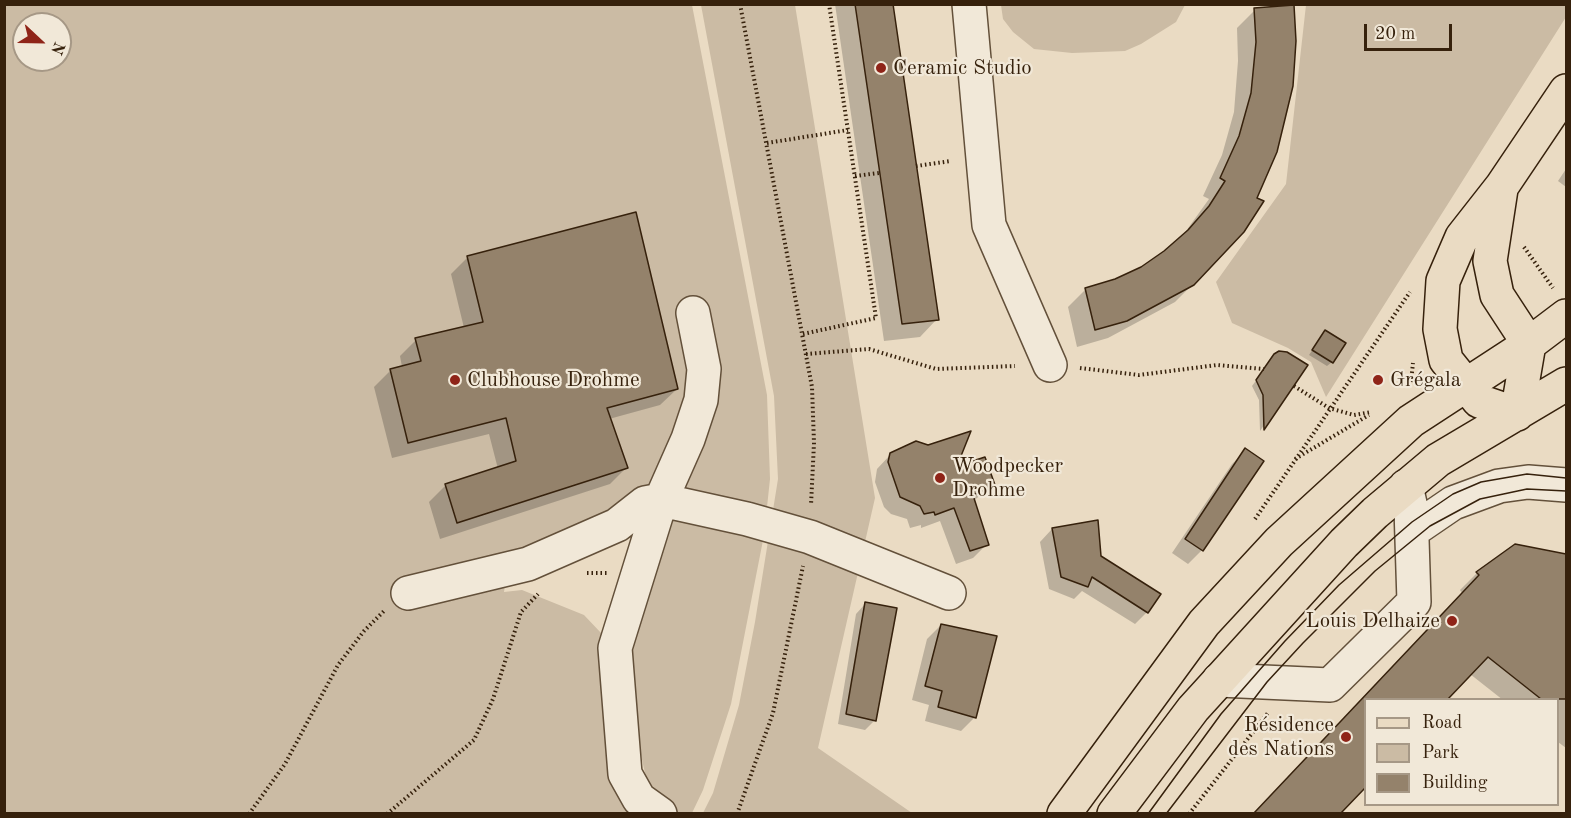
<!DOCTYPE html>
<meta charset="utf-8">
<style>
body{margin:0}
#map{position:relative;width:1571px;height:818px;overflow:hidden;background:#eadbc3;font-family:"Old Standard TT",serif}
canvas{display:block}
.frame{position:absolute;inset:0;border:6px solid #36210c;pointer-events:none}
.legend{position:absolute;left:1364px;top:698px;width:195px;height:108px;box-sizing:border-box;background:#f1e8d8;border:2px solid #a69886;margin:0;padding:8px 10px;list-style:none;font-size:18px;color:#36210c}
.legend li{display:flex;align-items:center;gap:12px;height:30px}
.legend b{width:30px;border:2px solid #a69886}
.north{position:absolute;left:12px;top:12px;width:60px;height:60px;box-sizing:border-box;background:#f1e8d8;border:2px solid #a69886;border-radius:50%;rotate:112deg;font-size:16px;font-weight:700;line-height:24px;text-align:center;color:#36210c}
.north::after{content:'';display:block;margin:auto;width:21px;height:27px;background:#8f2418;clip-path:polygon(50% 0,100% 100%,50% 72%,0 100%)}
.scale{position:absolute;left:1364px;top:24px;width:88px;height:27px;box-sizing:border-box;border:3px solid #36210c;border-top:0;padding-left:8px;font-size:18px;line-height:21px;white-space:nowrap;color:#36210c;-webkit-text-stroke:4px #f1e8d8;paint-order:stroke}
</style>
<div id="map">
<canvas width="1571" height="818"></canvas>
<div class="frame"></div>
<ul class="legend">
<li><b style="height:8px;background:#eadbc3"></b>Road</li>
<li><b style="height:16px;background:#cbbba4"></b>Park</li>
<li><b style="height:16px;background:#94826b"></b>Building</li>
</ul>
<div class="north">N</div>
<div class="scale">20 m</div>
</div>
<script>
const g = document.querySelector('canvas').getContext('2d');
g.lineJoin = 'round';
function paint(path, color) { g.fillStyle = color; g.fill(path, 'evenodd'); }
const poly = rows => new Path2D(rows.map(r => 'M' + r).join(''));
function stroke(path, color, width, dash) { g.strokeStyle = color; g.lineWidth = width; g.lineCap = dash ? 'butt' : 'round'; g.setLineDash(dash || []); g.stroke(path); }
function drawText(font, color, halo, rows, align = 'center') {
  g.font = font + ' "Old Standard TT",serif'; g.lineWidth = 4.5; g.setLineDash([]); g.textBaseline = 'middle'; g.strokeStyle = halo; g.fillStyle = color; for (const [text, x, y, turn = 0] of rows) {
    g.save(); g.translate(x, y); g.rotate((+turn || 0) * Math.PI / 180); g.textAlign = isNaN(turn) ? turn : align; if (halo) g.strokeText(text, 0, 0); g.fillText(text, 0, 0); g.restore();
  }
}
paint(poly([
 [4,5,692,5,767,395,770,479,764,535,731,704,703,790,692,813,675,813,647,782,639,746,630,652,673,518,506,578,504,592,522,590,584,615,602,634,636,813,5,813],
 [24,24,60,24,60,60,24,60],
 [701,5,795,5,875,498,818,748,912,813,703,813,713,793,739,705,755,622,778,479,774,396],
 [1001,5,1001,4,1185,5,1176,22,1141,44,1125,51,1072,53,1034,49,1013,32,1003,19],
 [1306,5,1566,5,1566,17,1326,397,1311,362,1288,348,1232,323,1216,282,1286,184]
]), '#cbbba4');
paint(poly([
 [835,4,891,4,937,319,920,337,884,341],
 [1255,10,1275,151,1193,284,1175,302,1108,338,1077,347,1068,307,1086,289,1116,280,1141,268,1181,238,1209,199,1203,196,1222,155,1234,112,1238,61,1237,28],
 [1566,169,1566,187,1558,181],
 [468,257,677,389,660,405,609,419,626,468,610,484,440,539,429,502,445,486,498,469,489,434,392,458,374,387,391,370,402,367,400,356,416,340,464,328,451,274],
 [1321,337,1332,362,1327,366,1309,355],
 [1275,355,1305,366,1260,431,1259,400,1252,386],
 [1246,450,1262,462,1202,550,1188,564,1172,553,1232,464],
 [891,454,955,468,994,485,973,501,987,544,973,558,956,564,940,521,921,528,921,525,910,528,907,519,891,514,884,507,875,482,877,469],
 [1052,529,1100,557,1147,612,1135,624,1082,591,1074,599,1049,589,1040,542],
 [1515,546,1566,556,1566,748,1558,742,1558,700,1503,700,1470,674,1446,700,1366,700,1366,786,1339,814,1256,814,1462,593,1460,590,1477,573],
 [865,604,875,720,865,730,838,724,856,614],
 [941,625,995,637,975,717,961,731,925,721,929,705,912,700,927,639]
]), '#0003');
const building = poly([
 [855,4,893,4,939,320,902,324,855,4],
 [1294,5,1296,41,1293,86,1277,152,1257,198,1264,201,1244,232,1194,285,1127,321,1095,330,1085,288,1115,279,1141,267,1164,251,1188,230,1209,206,1225,181,1220,178,1239,136,1251,93,1256,42,1254,8,1294,5],
 [636,212,678,389,607,408,628,468,457,523,445,484,516,461,506,418,408,443,390,369,421,361,415,338,483,322,467,256,636,212],
 [1325,330,1346,343,1333,363,1312,350,1325,330],
 [1279,351,1287,352,1308,365,1264,430,1263,395,1256,380,1274,354,1279,351],
 [971,431,957,466,985,457,995,485,973,495,989,545,970,551,954,508,935,515,934,512,924,514,920,506,900,497,888,462,890,453,916,441,928,445,971,431],
 [1245,448,1264,461,1203,551,1185,539,1245,448],
 [1098,520,1101,556,1161,594,1148,613,1092,577,1088,587,1061,577,1052,528,1098,520],
 [1515,544,1566,554,1566,699,1541,699,1488,657,1448,699,1365,699,1365,788,1341,813,1254,813,1479,575,1476,572,1515,544],
 [865,602,897,608,876,721,846,714,865,602],
 [941,624,997,636,976,718,938,707,942,691,925,686,941,624]
]);
paint(building, '#94826b');
stroke(building, '#36210c', 1.5);
const minor = poly([
 [969,4,989,225,1050,365],
 [1412,531,1453,503,1499,486,1528,482,1566,485],
 [408,593,528,564,617,525,645,503,661,500,688,439,701,400,704,369,693,313],
 [1219,680,1330,685,1414,602,1411,508,1406,486],
 [660,814,639,799,625,774,615,648,661,500,747,519,810,537,949,593]
]);
const major = poly([
 [1501,189,1490,261,1497,295,1529,344],
 [1517,414,1479,401,1446,360,1440,329,1443,281,1462,237,1502,186,1566,91],
 [1517,414,1529,344],
 [1064,814,1204,623,1279,542,1411,421,1529,344,1566,316],
 [1114,814,1193,709,1344,543,1375,513,1438,460,1566,384]
]);
stroke(minor, '#63503a', 36);
stroke(major, '#36210c', 36);
stroke(poly([
 [740,4,812,387,814,443,811,505],
 [767,143,848,130],
 [916,166,951,161],
 [855,176,879,173],
 [1524,247,1553,288],
 [803,334,876,318,829,4],
 [806,354,869,349,936,369,1015,366],
 [1080,368,1139,375,1217,365,1264,369],
 [1411,382,1413,363],
 [1294,386,1329,408,1354,415,1371,412],
 [1295,459,1369,415],
 [1255,519,1410,292],
 [587,573,607,573],
 [249,814,285,764,338,665,364,631,384,611],
 [387,814,474,740,493,699,521,612,538,594],
 [737,814,773,713,803,566],
 [1189,814,1268,713]
]), '#36210c', 4, [1.5, 3]);
stroke(minor, '#f1e8d8', 33);
stroke(major, '#eadbc3', 33);
stroke(poly([
 [1148,814,1221,714,1285,641,1339,585,1412,522,1453,494,1481,482,1527,474,1566,478],
 [1166,814,1267,682,1303,643,1375,571,1430,526,1480,499,1527,489,1566,491]
]), '#36210c', 1.5);
for (const [x, y, r, color] of [
 [881,68,6,"#8f2418"],
 [455,380,6,"#8f2418"],
 [1378,380,6,"#8f2418"],
 [940,478,6,"#8f2418"],
 [1452,621,6,"#8f2418"],
 [1346,737,6,"#8f2418"]
]) { const dot = new Path2D(); dot.arc(x, y, r, 0, 2 * Math.PI); g.fillStyle = color; g.fill(dot); stroke(dot, '#f1e8d8', 2); }
drawText('21px', '#36210c', '#f1e8d8', [
 ["Ceramic Studio",893,68],
 ["Clubhouse Drohme",467,380],
 ["Grégala",1390,380],
 ["Woodpecker",952,466],
 ["Drohme",952,490],
 ["Louis Delhaize",1440,621,"right"],
 ["Résidence",1334,725,"right"],
 ["des Nations",1334,749,"right"]
], 'left');
</script>
